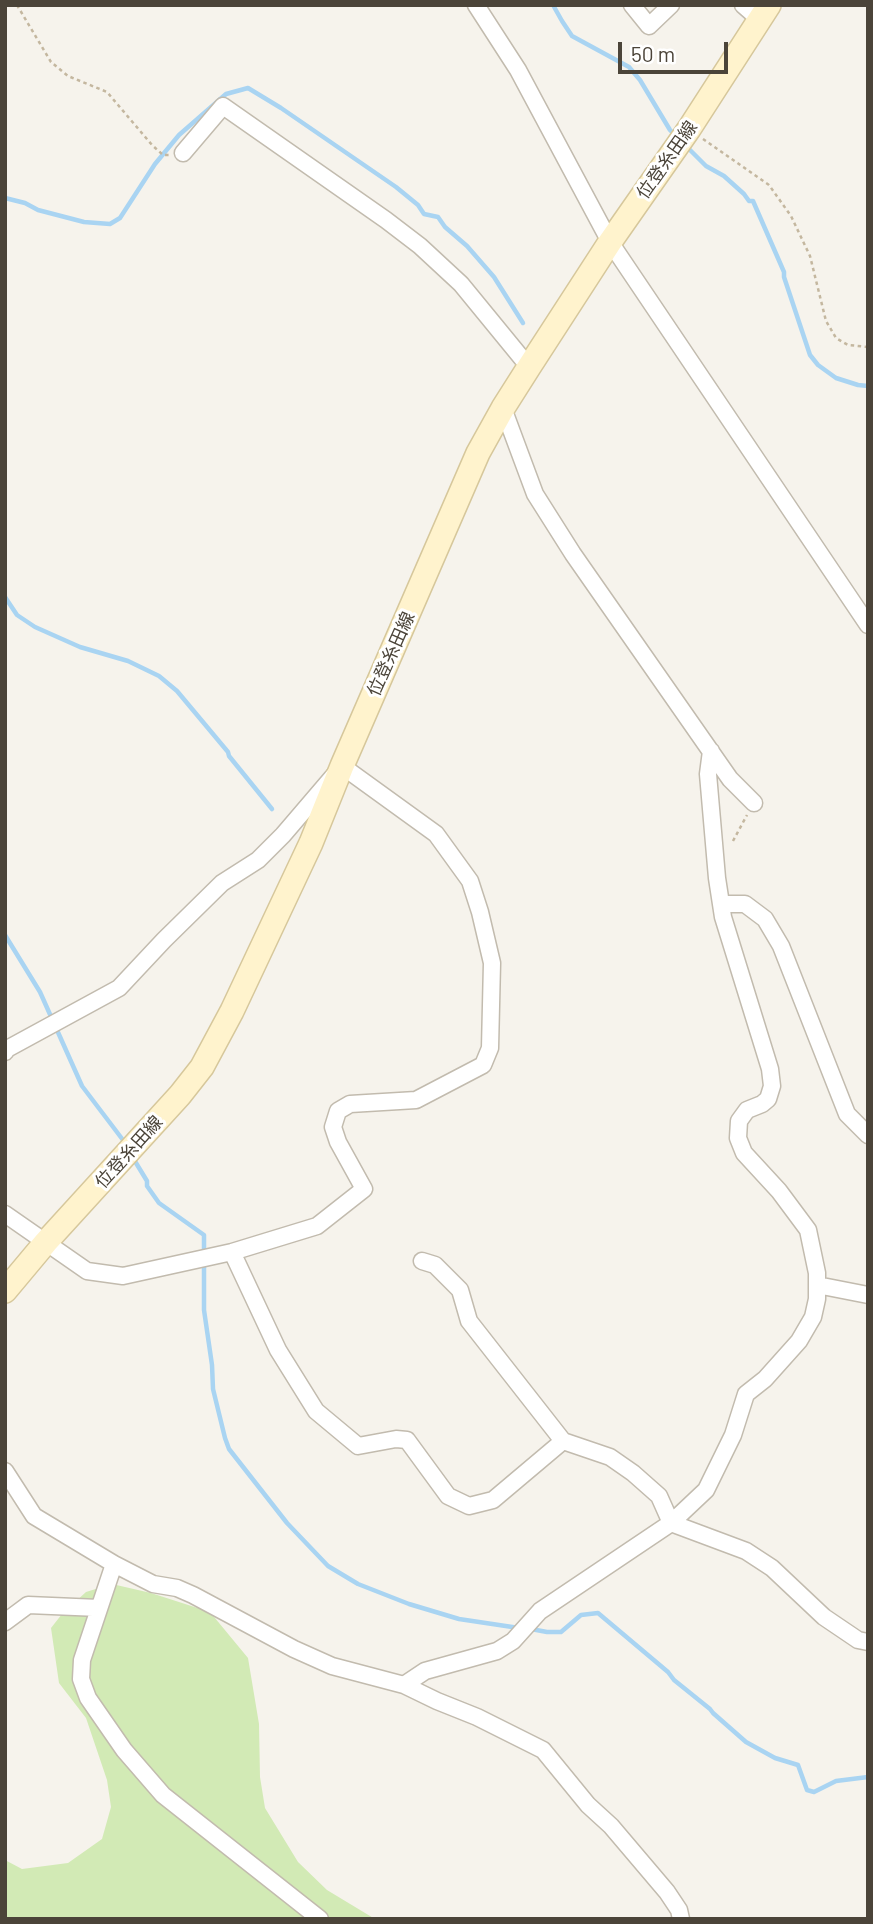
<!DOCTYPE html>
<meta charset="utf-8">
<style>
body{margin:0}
#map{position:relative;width:873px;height:1924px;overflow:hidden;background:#f6f3ec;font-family:Barlow,sans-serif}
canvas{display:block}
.frame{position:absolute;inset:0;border:7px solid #4b4439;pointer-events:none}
.scale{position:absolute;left:618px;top:42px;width:110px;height:32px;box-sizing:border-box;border:4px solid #4b4439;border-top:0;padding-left:9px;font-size:21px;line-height:24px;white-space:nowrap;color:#4b4439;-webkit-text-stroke:5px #fff;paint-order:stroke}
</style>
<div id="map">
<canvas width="873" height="1924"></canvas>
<div class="frame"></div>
<div class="scale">50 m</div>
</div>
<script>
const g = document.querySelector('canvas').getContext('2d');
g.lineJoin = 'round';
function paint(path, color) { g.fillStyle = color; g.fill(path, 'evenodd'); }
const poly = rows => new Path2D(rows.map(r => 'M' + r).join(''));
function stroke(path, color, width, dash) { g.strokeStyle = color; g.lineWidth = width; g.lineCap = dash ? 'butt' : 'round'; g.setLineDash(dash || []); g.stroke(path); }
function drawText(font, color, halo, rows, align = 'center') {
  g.font = font + ' Barlow,"Noto Sans JP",sans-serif'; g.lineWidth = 6; g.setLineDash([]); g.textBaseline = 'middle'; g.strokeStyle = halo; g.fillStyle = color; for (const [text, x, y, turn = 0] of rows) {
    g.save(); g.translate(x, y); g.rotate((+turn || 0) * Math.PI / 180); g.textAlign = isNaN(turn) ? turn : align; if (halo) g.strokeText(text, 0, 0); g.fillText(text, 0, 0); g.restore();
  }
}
paint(poly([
 [112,1584,151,1593,210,1612,248,1658,259,1724,260,1777,265,1808,298,1862,327,1890,375,1919,5,1919,5,1860,22,1869,68,1863,102,1839,111,1807,107,1780,86,1718,59,1683,51,1628,62,1614,86,1592]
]), '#d2eab5');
stroke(poly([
 [553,5,562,21,572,36,629,67,640,80,670,130,675,135],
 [686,146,706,166,724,176,744,194,749,201,753,201,784,272,784,277,810,355,818,365,836,378,858,385,868,386],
 [5,198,25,203,38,210,84,222,110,224,120,218,155,164,179,135,226,94,248,88,281,108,396,187,418,205,424,214,438,217,445,227,467,246,494,277,523,323],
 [5,597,17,615,35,627,80,647,128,661,159,676,177,691,228,752,229,756,272,809],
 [5,935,40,992,82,1086,126,1144],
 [133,1158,147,1181,147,1186,159,1203,204,1235,204,1254],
 [204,1263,204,1310,212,1365,213,1389,225,1438,229,1449,287,1523,328,1566,358,1584,409,1604,459,1619,519,1628],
 [531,1629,547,1632,561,1632,581,1615,598,1613,668,1672,674,1680,710,1709,713,1713,746,1742,775,1758,798,1765,807,1790,814,1792,836,1781,868,1777]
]), '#a9d4f2', 4.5);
const minor = poly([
 [476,5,518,70,610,242,868,625],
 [632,5,649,26,671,5],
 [743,5,759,19],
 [183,153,223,106,386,220,420,246,461,284,529,367],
 [503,408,535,494,573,554,730,779,754,803],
 [721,904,745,904,765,919,781,946,847,1114,868,1135],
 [5,1052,7,1049,119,988,164,940,222,883,258,860,283,835,342,766,436,834,470,881,480,912,492,963,490,1048,483,1065,416,1100,350,1104,338,1111,333,1127,338,1142,364,1189,317,1226,232,1252,123,1276,87,1271,5,1214],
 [232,1252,278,1350,316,1411,358,1446,396,1439,407,1440,448,1496,469,1506,493,1500,563,1441,610,1457,633,1473,659,1496,671,1523,746,1551,772,1568,824,1617,858,1640,868,1642],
 [422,1261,435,1265,460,1290,469,1321,563,1441],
 [817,1285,868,1295],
 [5,1471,34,1516,114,1564,153,1584,177,1588,193,1595,294,1649,332,1666,404,1685,437,1701,477,1717,543,1750,588,1805,611,1826,667,1892,679,1910,681,1919],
 [114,1564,82,1660,81,1679,88,1698,124,1750,163,1795,320,1919],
 [5,1622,28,1605,99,1608],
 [404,1685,425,1671,497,1651,513,1641,540,1611,671,1523,706,1490,733,1435,746,1394,765,1379,799,1341,813,1317,817,1299,817,1273,808,1230,779,1191,744,1153,738,1138,739,1121,747,1110,762,1104,768,1099,772,1086,770,1069,723,917,717,878,708,774,711,751]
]);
const secondary = poly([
 [5,1291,46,1242,180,1095,202,1067,232,1011,311,843,342,766,478,453,503,408,529,367,610,242,689,129,769,5]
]);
stroke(minor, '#c2bbae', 19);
stroke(secondary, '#d6c79b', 26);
stroke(poly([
 [17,5,51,62,68,76,107,92,152,145,163,155,169,155],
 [703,139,769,185,791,216,810,256,826,321,836,338,848,345,868,347],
 [733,841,747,815]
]), '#c4b79f', 2.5, [3.5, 3.5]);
stroke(minor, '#fff', 16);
stroke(secondary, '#fff3cd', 23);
drawText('18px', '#4b4439', '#fff', [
 ["位登糸田線",667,160,-55],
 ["位登糸田線",391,654,-66],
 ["位登糸田線",129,1152,-48]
]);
</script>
